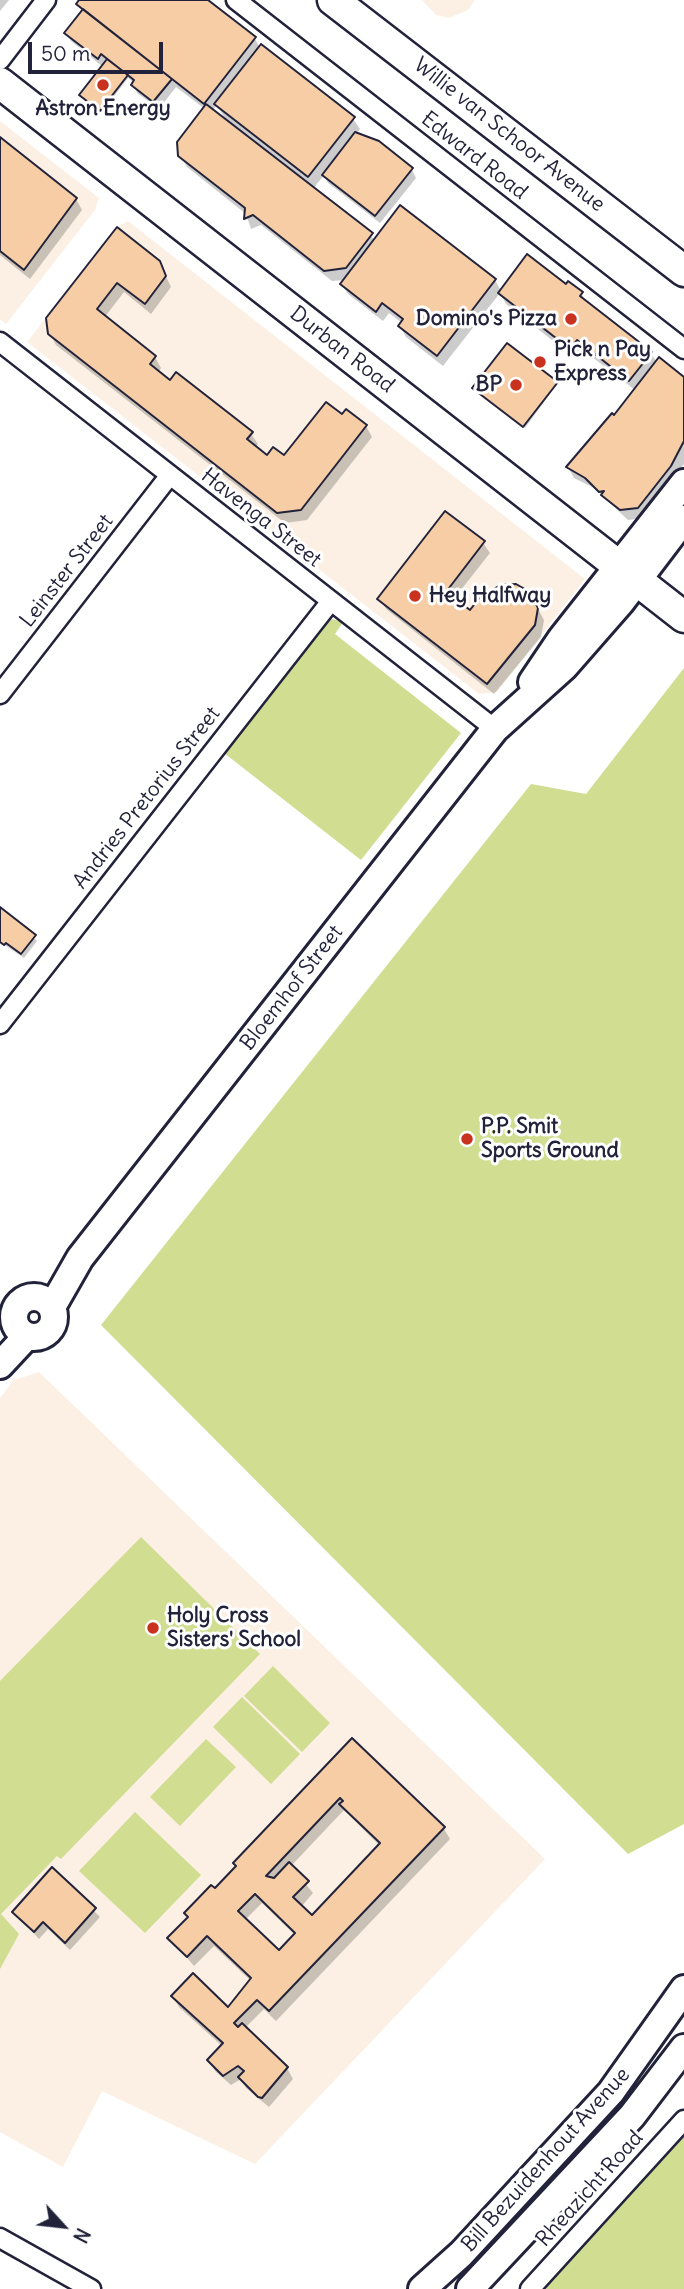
<!DOCTYPE html>
<style>
body{margin:0}
#map{position:relative;width:684px;height:2289px;overflow:hidden;background:#fff;font-family:Delius,sans-serif}
canvas{display:block}
.north{position:absolute;left:28px;top:2191px;width:70px;height:70px;-webkit-text-stroke:5px #fff;paint-order:stroke;rotate:117deg;font-size:19px;font-weight:700;line-height:28px;text-align:center;color:#22223b}
.north::after{content:'';display:block;margin:auto;width:24px;height:32px;background:#22223b;clip-path:polygon(50% 0,100% 100%,50% 72%,0 100%)}
.scale{position:absolute;left:28px;top:42px;width:135px;height:32px;box-sizing:border-box;border:4px solid #22223b;border-top:0;padding-left:9px;font-size:21px;line-height:24px;white-space:nowrap;color:#22223b;-webkit-text-stroke:5px #fff;paint-order:stroke}
</style>
<div id="map">
<canvas width="684" height="2289"></canvas>
<div class="north">N</div>
<div class="scale">50 m</div>
</div>
<script>
const g = document.querySelector('canvas').getContext('2d');
g.lineJoin = 'round';
function paint(path, color) { g.fillStyle = color; g.fill(path, 'evenodd'); }
const poly = rows => new Path2D(rows.map(r => 'M' + r).join(''));
function stroke(path, color, width, dash) { g.strokeStyle = color; g.lineWidth = width; g.lineCap = dash ? 'butt' : 'round'; g.setLineDash(dash || []); g.stroke(path); }
function drawText(font, color, halo, rows, align = 'center') {
  g.font = font + ' Delius,sans-serif'; g.lineWidth = 6; g.setLineDash([]); g.textBaseline = 'middle'; g.strokeStyle = halo; g.fillStyle = color; for (const [text, x, y, turn = 0] of rows) {
    g.save(); g.translate(x, y); g.rotate((+turn || 0) * Math.PI / 180); g.textAlign = isNaN(turn) ? turn : align; if (halo) g.strokeText(text, 0, 0); g.fillText(text, 0, 0); g.restore();
  }
}
paint(poly([
 [422,0,475,0,468,10,449,18,436,15],
 [0,121,99,198,95,210,6,324,0,319],
 [128,221,585,579,497,692,479,694,27,342,117,227],
 [39,1372,545,1859,255,2164,102,2091,63,2167,0,2132,0,1398,14,1380]
]), '#fcf0e4');
paint(poly([
 [332,619,343,622,335,634,461,733,361,860,224,753,325,624],
 [684,668,684,1824,628,1854,101,1325,531,784,586,794],
 [141,1537,260,1654,61,1859,57,1856,1,1914,19,1934,0,1969,0,1681],
 [273,1666,330,1723,302,1752,244,1696],
 [242,1697,300,1754,271,1784,213,1727],
 [206,1739,236,1767,180,1826,150,1797],
 [135,1812,201,1875,145,1933,79,1871],
 [684,2133,684,2289,546,2289,551,2279]
]), '#d1dd90');
paint(poly([
 [0,0,9,0,0,11],
 [81,0,203,0,255,39,260,48,353,119,360,129,356,134,378,143,412,170,416,178,380,223,328,183,324,175,313,189,375,240,495,280,501,291,566,286,581,293,587,303,651,353,657,363,684,377,684,464,644,518,628,520,594,488,574,478,568,467,635,390,583,350,576,359,506,304,500,293,443,366,406,337,400,326,402,323,389,313,383,321,348,294,342,284,345,280,332,281,261,225,251,229,246,214,187,167,180,155,205,109,176,87,159,109,137,93,134,83,128,78,102,112,82,97,103,67,71,41,66,33,83,12,78,4],
 [217,105,227,122,212,111],
 [0,139,76,199,82,210,30,279,0,255],
 [117,229,159,262,171,287,151,314,124,292,104,318,155,357,161,368,158,373,251,434,258,444,255,448,267,457,284,458,342,417,366,426,372,437,307,520,285,523,56,345,50,334],
 [557,384,525,428,475,390],
 [483,543,490,553,453,600,470,613,529,593,544,620,541,637,494,694,386,609,380,599],
 [0,909,37,941,24,958,0,942],
 [352,1741,444,1829,450,1839,276,2021,264,2009,245,2028,287,2068,293,2079,269,2107,246,2088,241,2079,231,2085,215,2071,209,2060,222,2046,179,2007,173,1997,228,2009,251,1981,214,1946,194,1966,170,1938],
 [344,1810,380,1846,313,1918,301,1907,313,1893,291,1866],
 [262,1903,295,1935,279,1952,245,1920],
 [53,1870,100,1917,70,1950,48,1929,39,1939,14,1912]
]), '#0003');
const building = poly([
 [79,0,208,0,256,37,204,104,76,4,79,0],
 [83,9,172,79,153,102,131,85,134,80,101,54,98,59,64,33,83,9],
 [261,44,355,117,308,177,214,104,261,44],
 [107,59,128,75,100,111,79,95,107,59],
 [206,104,373,233,346,268,324,271,253,215,244,219,245,208,178,156,177,142,206,104],
 [355,132,379,141,413,168,375,216,322,175,355,132],
 [0,137,77,198,24,270,0,251,0,137],
 [400,205,496,279,437,356,398,326,403,319,382,303,376,312,340,284,400,205],
 [117,227,160,261,166,276,145,304,117,283,97,309,156,356,150,364,170,380,176,372,253,432,247,439,267,455,273,447,284,455,326,402,342,414,346,409,367,425,301,510,277,513,48,334,46,318,117,227],
 [527,254,566,284,568,281,583,292,580,296,652,352,629,381,577,340,570,349,498,293,527,254],
 [507,343,558,382,523,427,472,388,507,343],
 [659,357,684,377,684,441,671,466,638,508,620,510,601,495,604,491,599,492,585,478,566,467,612,413,614,415,659,357],
 [445,511,485,541,446,592,470,610,484,592,487,594,500,585,516,584,530,592,538,608,535,625,487,684,377,599,445,511],
 [0,907,36,935,21,954,6,943,4,945,0,942,0,907],
 [352,1738,445,1827,269,2011,257,2000,234,2023,238,2027,242,2023,288,2067,262,2098,258,2097,238,2077,244,2071,238,2066,223,2076,207,2060,223,2043,171,1996,193,1973,228,2007,251,1978,207,1936,187,1957,167,1938,188,1917,184,1913,211,1885,215,1888,236,1866,233,1863,352,1738],
 [340,1798,343,1801,339,1804,380,1843,312,1915,293,1897,309,1881,289,1862,274,1878,266,1876,340,1798],
 [255,1894,295,1933,279,1950,238,1911,255,1894],
 [52,1867,96,1908,65,1943,43,1922,34,1932,12,1912,52,1867]
]);
paint(building, '#f6cda5');
stroke(building, '#22223b', 2);
const street = poly([
 [236,0,684,349],
 [0,60,46,0],
 [0,342,495,729],
 [0,694,170,475],
 [0,1024,331,601],
 [0,2238,91,2289],
 [530,2289,684,2120]
]);
const secondary = poly([
 [532,682,561,639,684,483],
 '14 1317a20 20 0 1 1 40 0a20 20 0 1 1-40 0Z',
 [52,1307,80,1258,495,729,565,666,621,602,684,519],
 [0,1365,27,1336],
 [422,2289,461,2254,611,2092,684,1989],
 [470,2289,632,2116,684,2048]
]);
const primary = poly([
 [333,0,684,271],
 [0,83,684,617]
]);
stroke(street, '#22223b', 23);
stroke(secondary, '#22223b', 32);
stroke(primary, '#22223b', 35);
stroke(street, '#fff', 18);
stroke(secondary, '#fff', 26);
stroke(primary, '#fff', 30);
for (const [x, y, r, color] of [
 [103,85,7,"#c8321e"],
 [571,319,7,"#c8321e"],
 [540,362,7,"#c8321e"],
 [516,385,7,"#c8321e"],
 [415,596,7,"#c8321e"],
 [467,1139,7,"#c8321e"],
 [153,1628,7,"#c8321e"]
]) { const dot = new Path2D(); dot.arc(x, y, r, 0, 2 * Math.PI); g.fillStyle = color; g.fill(dot); stroke(dot, '#fff', 2.5); }
drawText('bold 21px', '#22223b', '#fff', [
 ["Astron Energy",103,109,"center"],
 ["Domino's Pizza",557,319,"right"],
 ["Pick n Pay",554,350],
 ["Express",554,374],
 ["BP",502,385,"right"],
 ["Hey Halfway",429,596],
 ["P.P. Smit",481,1127],
 ["Sports Ground",481,1151],
 ["Holy Cross",167,1616],
 ["Sisters' School",167,1640]
], 'left');
drawText('21px', '#22223b', '#fff', [
 ["Willie van Schoor Avenue",509,135,38],
 ["Edward Road",474,156,38],
 ["Durban Road",342,350,38],
 ["Havenga Street",261,518,38],
 ["Leinster Street",67,571,-52],
 ["Andries Pretorius Street",147,798,-52],
 ["Bloemhof Street",292,988,-52],
 ["Bill Bezuidenhout Avenue",546,2160,-48],
 ["Rheazicht Road",590,2189,-48]
]);
</script>
